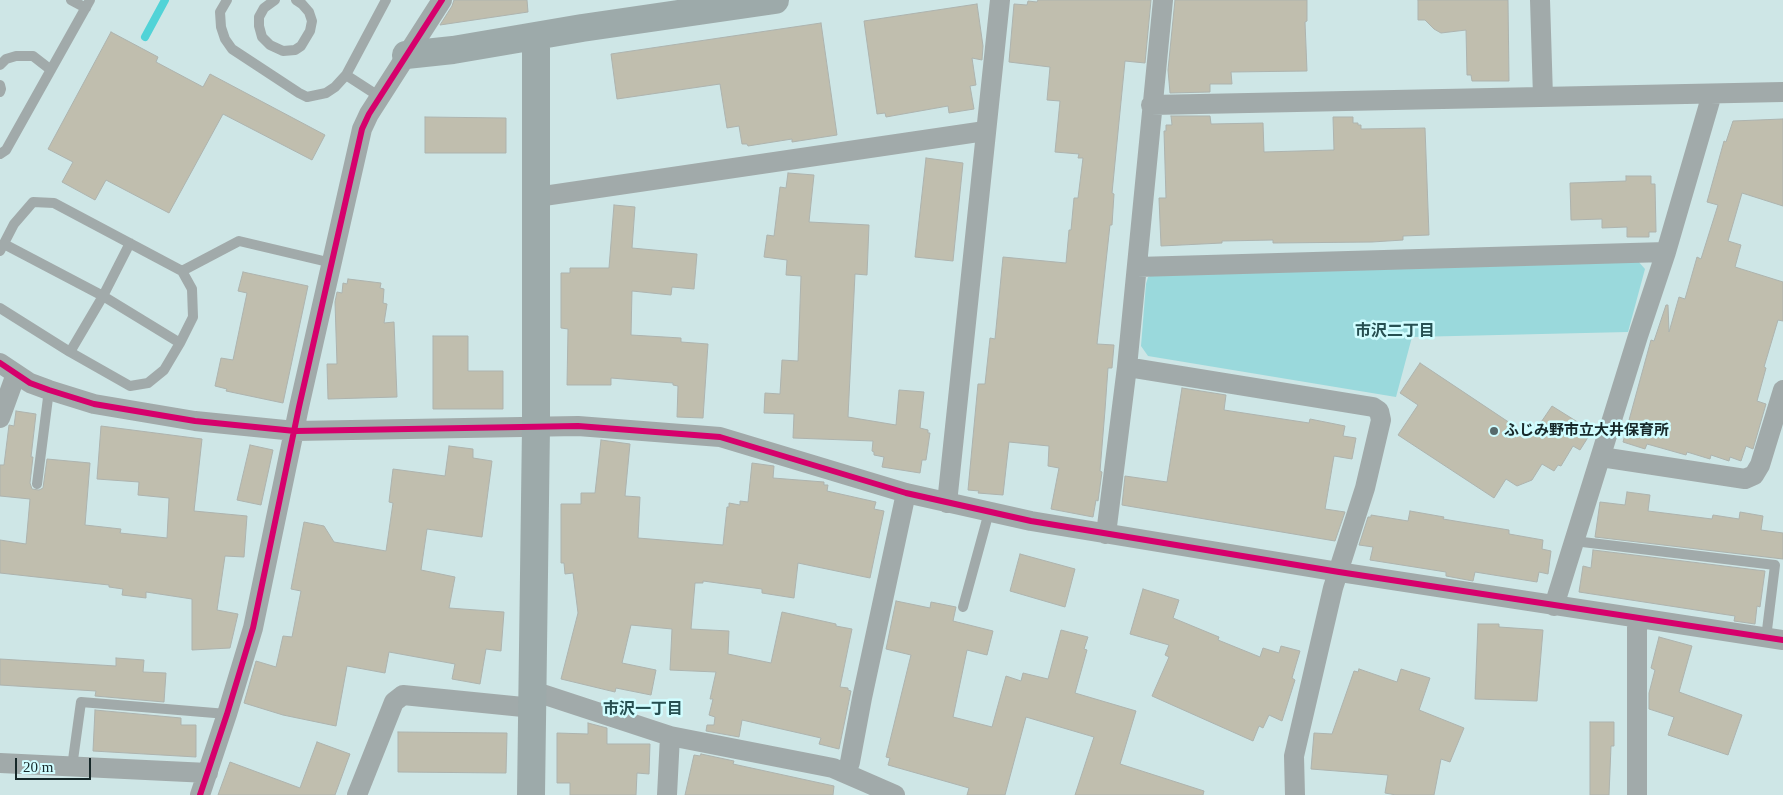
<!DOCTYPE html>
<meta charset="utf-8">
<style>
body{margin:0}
#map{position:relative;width:1783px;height:795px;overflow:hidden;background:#cee6e6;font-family:"Times New Roman",serif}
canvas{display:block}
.scale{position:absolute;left:15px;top:758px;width:76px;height:22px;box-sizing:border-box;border:2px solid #172829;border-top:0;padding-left:6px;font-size:15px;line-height:18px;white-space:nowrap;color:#172829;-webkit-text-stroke:4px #d0fdff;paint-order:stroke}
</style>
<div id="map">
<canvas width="1783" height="795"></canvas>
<div class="scale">20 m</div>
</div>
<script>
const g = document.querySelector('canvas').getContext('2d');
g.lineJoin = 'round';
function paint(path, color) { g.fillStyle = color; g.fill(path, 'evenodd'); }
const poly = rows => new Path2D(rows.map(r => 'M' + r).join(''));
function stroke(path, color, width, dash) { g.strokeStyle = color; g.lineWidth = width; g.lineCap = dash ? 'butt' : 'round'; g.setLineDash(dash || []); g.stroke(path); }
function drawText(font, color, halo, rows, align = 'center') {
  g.font = font + ' "Times New Roman","Noto Sans JP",serif'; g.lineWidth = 5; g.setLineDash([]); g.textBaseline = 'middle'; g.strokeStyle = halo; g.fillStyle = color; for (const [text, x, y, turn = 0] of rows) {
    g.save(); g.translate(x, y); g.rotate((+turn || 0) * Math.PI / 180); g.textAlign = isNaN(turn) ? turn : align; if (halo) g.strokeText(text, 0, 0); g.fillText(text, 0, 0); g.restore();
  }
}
paint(poly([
 [1637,260,1645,269,1628,332,1412,337,1396,397,1148,356,1141,346,1146,284,1148,277,1155,274]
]), '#9ad9dc');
stroke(poly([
 [145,37,165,0]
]), '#51d3d7', 8);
const building = poly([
 [454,0,527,0,528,12,440,25,452,6,454,0],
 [1038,0,1151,0,1145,63,1125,61,1112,193,1114,194,1112,225,1110,225,1097,344,1114,345,1112,368,1108,368,1105,410,1100,471,1102,472,1098,501,1096,500,1093,517,1051,509,1059,468,1048,466,1049,446,1009,442,1003,495,978,493,979,491,968,490,978,384,985,384,990,338,995,339,1003,257,1066,263,1069,230,1071,230,1074,198,1078,198,1083,158,1078,158,1079,154,1055,152,1060,101,1047,100,1050,67,1009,62,1014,4,1027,5,1028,1,1037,2,1038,0],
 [1175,0,1307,0,1307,21,1305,22,1307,71,1231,72,1232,84,1210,84,1210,92,1170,93,1168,70,1175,0],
 [1418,0,1508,0,1509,81,1472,81,1471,75,1467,75,1466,30,1441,33,1434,29,1425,20,1418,20,1418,0],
 [977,4,983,46,982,60,972,58,976,85,970,86,974,109,949,113,948,106,886,117,885,113,877,114,864,21,977,4],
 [821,23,837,135,792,142,792,139,748,146,747,144,742,144,739,126,727,128,720,84,617,99,611,54,821,23],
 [111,32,158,57,156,62,203,87,210,74,325,135,312,160,223,114,169,213,106,180,95,200,62,182,73,162,48,149,111,32],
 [1171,116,1210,116,1211,124,1263,123,1264,152,1334,150,1333,117,1353,117,1353,123,1358,123,1358,125,1361,125,1361,129,1425,128,1429,235,1403,236,1403,240,1372,242,1273,243,1273,240,1222,241,1222,243,1161,246,1159,198,1166,198,1164,131,1166,131,1166,125,1172,125,1171,116],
 [425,117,506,118,506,153,425,153,425,117],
 [1783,119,1783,206,1742,193,1728,241,1741,245,1735,267,1783,282,1783,321,1778,320,1764,367,1766,368,1757,401,1766,404,1753,449,1746,446,1741,461,1730,457,1729,461,1711,455,1710,459,1687,452,1686,455,1647,444,1645,449,1623,442,1651,340,1654,341,1666,305,1668,305,1669,332,1679,297,1685,299,1697,257,1701,259,1718,205,1707,202,1724,141,1726,142,1733,121,1783,119],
 [926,158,963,163,953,261,915,257,926,158],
 [788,173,814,175,809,222,869,225,867,275,855,274,848,417,896,425,899,390,924,392,920,428,928,430,928,433,930,433,926,460,922,460,920,473,882,467,884,457,874,455,874,452,872,451,873,441,793,438,794,414,764,413,765,393,780,394,782,360,798,361,801,276,786,275,787,260,764,257,767,235,774,236,780,187,786,188,788,173],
 [1626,176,1651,176,1651,184,1655,184,1656,232,1649,232,1649,237,1627,237,1627,227,1602,228,1602,219,1571,220,1570,183,1626,181,1626,176],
 [614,205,635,207,632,248,697,254,694,289,672,287,671,295,632,291,631,335,681,338,681,342,708,344,703,418,677,417,678,386,673,385,673,383,611,378,611,385,567,385,568,329,561,328,561,273,570,273,570,268,609,268,614,205],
 [243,272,308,286,283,403,226,391,227,389,215,386,221,358,233,360,247,293,238,291,243,272],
 [348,279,381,283,380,288,384,289,383,303,387,304,384,323,394,322,397,397,328,399,327,364,337,364,335,302,337,292,342,293,343,283,347,284,348,279],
 [433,336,468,336,468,371,503,371,503,409,433,409,433,336],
 [1420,363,1531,437,1552,406,1592,431,1580,450,1573,446,1561,466,1558,465,1554,471,1542,464,1532,480,1517,486,1506,479,1494,498,1398,435,1418,405,1400,393,1420,363],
 [1182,388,1226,395,1224,410,1309,423,1310,419,1345,426,1343,436,1356,438,1352,459,1334,456,1325,509,1345,512,1335,541,1122,505,1125,476,1167,482,1182,388],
 [16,411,36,414,31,457,33,457,30,483,32,489,39,490,43,488,47,459,90,463,85,525,121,529,120,533,167,538,169,498,138,495,139,482,97,479,101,426,202,439,194,511,247,516,244,557,225,556,217,610,238,614,230,648,192,650,192,599,146,592,146,598,122,595,123,589,109,587,109,585,0,573,0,540,26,544,30,499,0,496,0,465,4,465,9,425,14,426,16,411],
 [601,440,630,444,625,496,640,497,638,538,723,545,727,507,729,507,729,503,740,505,740,501,748,502,752,463,774,466,773,478,824,482,824,485,828,485,827,491,876,502,874,509,884,511,870,578,798,563,794,598,762,593,762,589,703,581,703,583,695,583,691,629,729,631,728,654,771,663,782,612,836,624,836,626,852,629,840,687,848,688,848,690,851,691,839,749,819,744,821,738,742,720,739,737,706,731,707,725,714,725,715,717,709,715,713,699,710,699,716,672,670,670,672,629,631,625,622,663,656,670,651,695,616,688,615,692,561,679,578,613,573,573,565,574,564,563,561,563,561,504,581,504,581,493,595,493,601,440],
 [250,445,273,450,261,505,237,500,250,445],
 [449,446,473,449,473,458,492,461,482,537,427,529,421,570,455,577,449,608,504,612,501,651,486,649,480,684,452,679,455,664,389,652,385,673,347,666,336,726,283,715,244,703,256,661,276,667,283,636,292,637,301,591,291,589,304,522,324,526,334,542,386,551,393,503,389,502,393,469,445,476,449,446],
 [1627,492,1650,495,1648,511,1712,519,1713,515,1739,519,1740,512,1763,516,1761,530,1783,533,1783,559,1595,537,1600,502,1625,505,1627,492],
 [1410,511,1444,517,1443,519,1509,530,1509,534,1543,540,1542,549,1551,551,1548,574,1539,572,1537,582,1475,572,1473,581,1446,576,1446,572,1370,560,1373,547,1359,545,1368,517,1371,517,1371,515,1408,521,1410,511],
 [1593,550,1765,571,1760,607,1757,606,1755,624,1734,621,1735,616,1579,592,1583,566,1591,568,1593,550],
 [1020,554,1075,569,1065,607,1010,591,1020,554],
 [1143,589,1179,600,1173,618,1219,637,1218,640,1260,657,1263,648,1279,653,1281,646,1300,651,1292,678,1295,680,1282,721,1269,715,1263,728,1259,726,1253,741,1152,696,1169,657,1165,655,1169,645,1130,634,1143,589],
 [896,601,930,608,931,602,956,607,953,621,993,631,987,655,967,650,953,717,992,727,1006,676,1021,681,1023,673,1048,679,1061,630,1088,637,1084,649,1087,650,1075,693,1136,711,1120,764,1204,791,1203,795,1075,795,1094,737,1026,717,1005,795,967,795,969,788,888,765,890,758,886,757,911,655,886,649,896,601],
 [1478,624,1499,624,1499,627,1543,630,1537,701,1475,699,1478,624],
 [1659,637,1692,646,1679,692,1742,715,1728,755,1668,735,1674,717,1649,709,1649,693,1655,670,1651,668,1659,637],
 [116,658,144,660,143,672,166,673,164,702,95,696,96,691,0,685,0,659,116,666,116,658],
 [1359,669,1397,682,1401,669,1430,678,1419,710,1464,728,1450,762,1441,759,1434,795,1396,795,1385,793,1388,775,1311,769,1314,733,1332,734,1354,671,1358,672,1359,669],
 [95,710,181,718,181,725,196,725,196,757,93,751,95,710],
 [1590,722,1614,722,1614,746,1611,746,1609,795,1590,795,1590,722],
 [588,723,607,728,607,744,650,744,649,774,637,773,636,795,570,795,570,783,557,783,557,733,588,734,588,723],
 [398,732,507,733,506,773,398,772,398,732],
 [317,742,350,754,335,795,218,795,230,762,300,788,317,742],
 [701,754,734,761,733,764,834,786,833,795,685,795,694,755,700,756,701,754]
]);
paint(building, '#c0beae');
stroke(building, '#adb3ae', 1);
stroke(poly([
 [71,0,86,8],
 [227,0,220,12,221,27,225,39,232,49,299,93,307,97,326,93,335,87,346,75,386,0],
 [275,0,264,8,259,17,259,26,262,37,270,45,283,51,295,50,301,46,310,31,312,21,309,12,302,4,296,0],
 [0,65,6,59,16,56,33,56,51,70],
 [346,75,380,97],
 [0,85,1,89,0,92],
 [0,154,6,150,90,0],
 [4,244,103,296,180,343],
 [0,251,14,224,33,202,54,203,182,271,192,289,193,317,180,343,164,370,148,383,130,386,70,352,0,308],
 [182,271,239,241,332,263],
 [70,352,103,296,130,243],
 [37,484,49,390],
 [1574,541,1775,565,1766,638],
 [963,607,989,512],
 [72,767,81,702,227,714]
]), '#a1aaaa', 10);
stroke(poly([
 [1540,0,1543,97],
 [1151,105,1783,92],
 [537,197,985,131],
 [1137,267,1666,252],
 [0,363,30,383,49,390,94,404,195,421,295,431,578,426,720,437,906,493,1031,521,1339,572,1783,640],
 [1127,367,1373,407,1379,411,1381,420,1365,488,1333,588,1294,756,1295,795],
 [0,418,16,374],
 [1601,457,1745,479,1754,475,1760,465,1783,390],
 [947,503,1000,0],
 [1106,534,1127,367,1163,0],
 [1554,606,1638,336,1666,252,1712,94],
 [1637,618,1637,795],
 [533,691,670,736,833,768,895,795],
 [0,763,208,773],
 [846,773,850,762,862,698,906,493],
 [200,795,227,714,253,628,299,407,362,129,369,114,442,0],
 [357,795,394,702,403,695,533,708],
 [667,795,670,736]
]), '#a1aaaa', 20);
stroke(poly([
 [406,55,453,50,582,28,775,0],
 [531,795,536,427,536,36]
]), '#9daaaa', 28);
stroke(poly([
 [0,363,30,383,49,390,94,404,195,421,295,431,578,426,720,437,906,493,1031,521,1339,572,1783,640],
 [200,795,227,714,253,628,299,407,362,129,369,114,442,0]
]), '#d6006c', 6);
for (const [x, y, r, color] of [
 [1494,431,5,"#576a6b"]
]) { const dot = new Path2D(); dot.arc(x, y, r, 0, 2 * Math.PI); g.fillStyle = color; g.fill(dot); stroke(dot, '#d0fdff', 2); }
drawText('bold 15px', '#172829', '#d0fdff', [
 ["ふじみ野市立大井保育所",1504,431]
], 'left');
drawText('bold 16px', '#264f51', '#d0fdff', [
 ["市沢二丁目",1395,332],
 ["市沢一丁目",643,710]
]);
</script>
